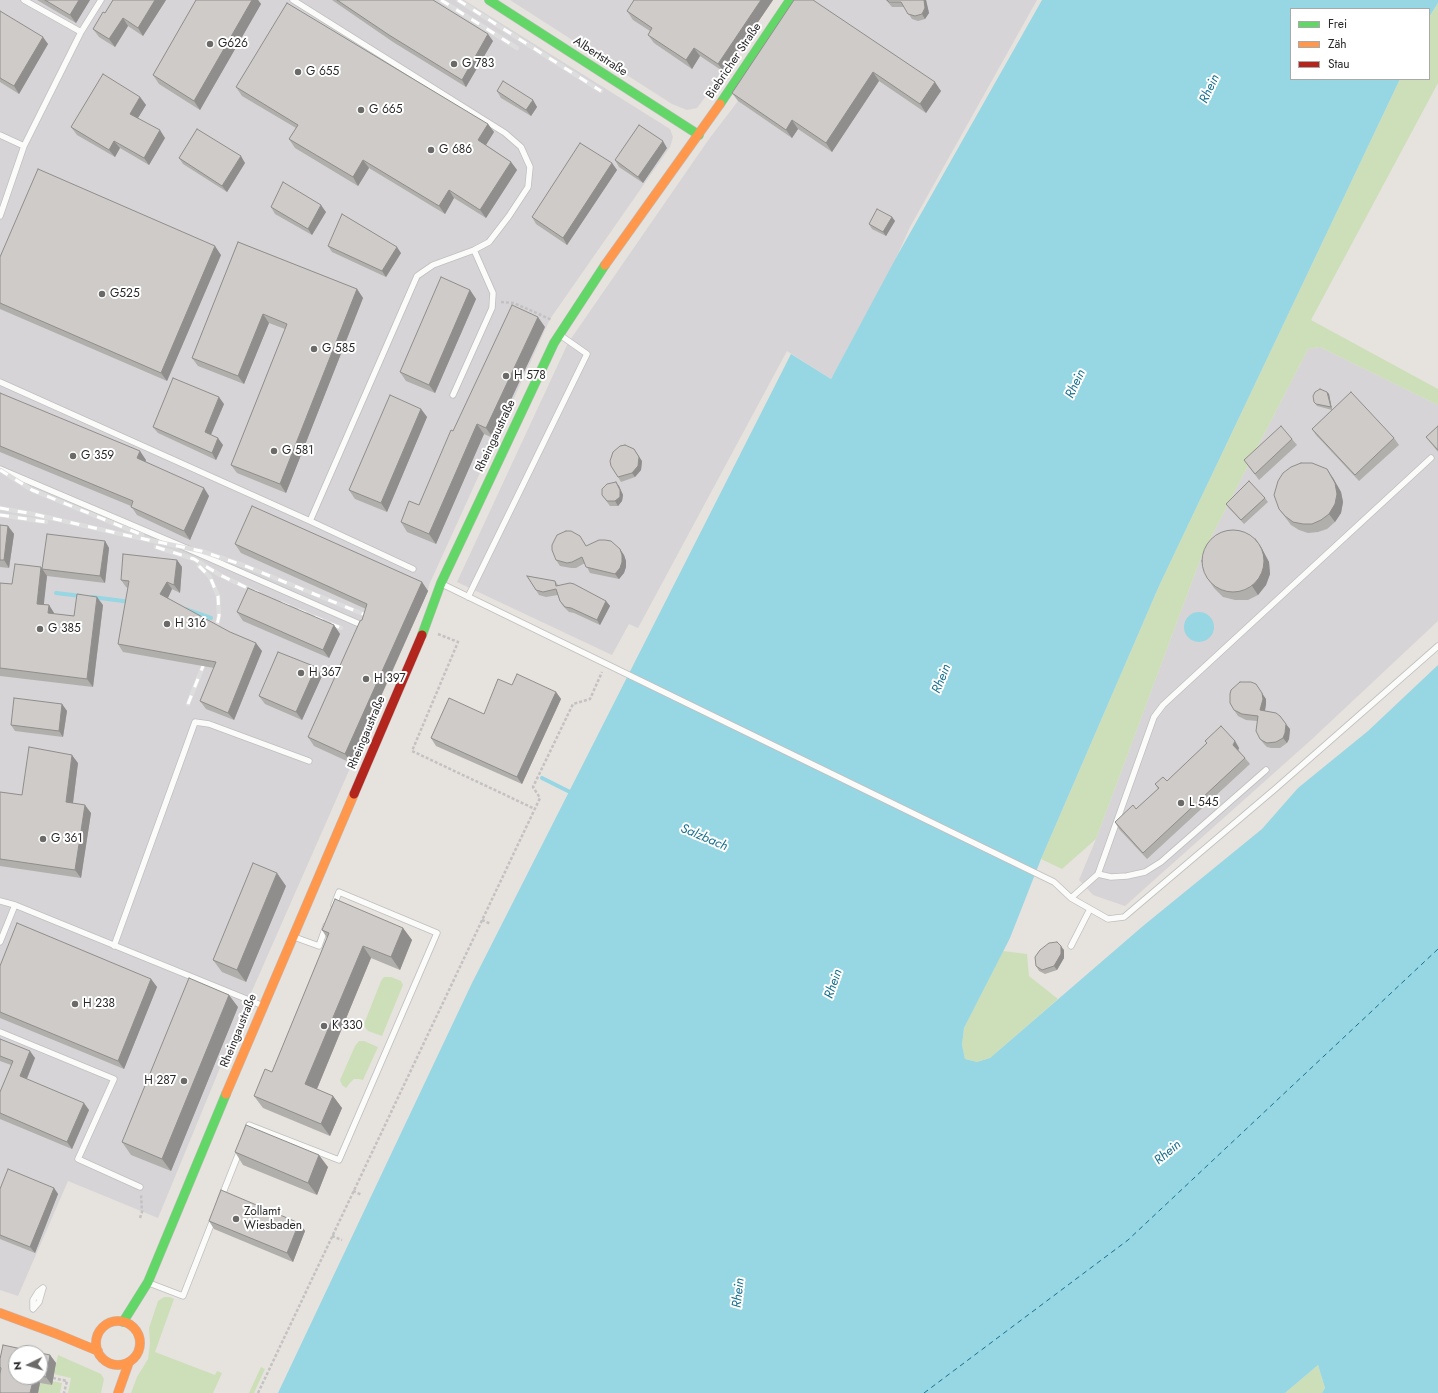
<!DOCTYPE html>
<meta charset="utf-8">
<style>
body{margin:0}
#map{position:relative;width:1438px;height:1393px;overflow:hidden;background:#e6e2de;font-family:Jost,sans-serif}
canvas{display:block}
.legend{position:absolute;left:1290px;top:8px;width:140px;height:72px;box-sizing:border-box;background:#fff;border:1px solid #a9a9a9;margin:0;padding:5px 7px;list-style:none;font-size:12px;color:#292929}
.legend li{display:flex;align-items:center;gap:8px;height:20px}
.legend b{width:20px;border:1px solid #a9a9a9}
.north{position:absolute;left:8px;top:1345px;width:40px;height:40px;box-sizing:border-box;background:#fff;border:1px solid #a9a9a9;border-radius:50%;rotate:265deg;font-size:11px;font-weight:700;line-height:16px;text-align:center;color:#292929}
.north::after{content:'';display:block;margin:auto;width:14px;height:18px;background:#6b6a68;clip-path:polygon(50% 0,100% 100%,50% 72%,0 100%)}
</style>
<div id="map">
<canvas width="1438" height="1393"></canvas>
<ul class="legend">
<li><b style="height:5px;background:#63d668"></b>Frei</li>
<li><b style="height:5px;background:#ff974d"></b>Zäh</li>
<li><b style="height:5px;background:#b3261e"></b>Stau</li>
</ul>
<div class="north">N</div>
</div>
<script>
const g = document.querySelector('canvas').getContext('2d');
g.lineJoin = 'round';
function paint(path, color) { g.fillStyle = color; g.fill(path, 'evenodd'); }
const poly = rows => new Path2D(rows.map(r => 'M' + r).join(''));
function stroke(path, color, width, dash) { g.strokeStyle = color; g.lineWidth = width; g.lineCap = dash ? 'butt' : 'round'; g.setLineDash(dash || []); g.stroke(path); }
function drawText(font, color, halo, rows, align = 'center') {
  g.font = font + ' Jost,sans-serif'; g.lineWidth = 4; g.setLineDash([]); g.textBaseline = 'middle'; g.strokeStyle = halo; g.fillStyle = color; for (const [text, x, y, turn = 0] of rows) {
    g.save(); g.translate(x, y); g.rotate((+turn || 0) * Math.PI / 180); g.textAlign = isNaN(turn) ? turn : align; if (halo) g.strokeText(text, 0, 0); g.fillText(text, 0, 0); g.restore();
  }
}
paint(poly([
 [0,0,464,0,670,129,673,137,670,147,550,319,429,585,428,591,248,1000,158,1218,68,1181,18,1296,0,1290],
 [510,0,773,0,724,72,697,108,687,110,672,104],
 [806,0,1037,0,910,227,892,267,831,379,787,351,638,628,629,624,612,655,457,582,568,343,709,139,738,101],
 [1320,347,1438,405,1438,621,1311,740,1125,906,1093,895,1079,880,1096,839,1202,555,1308,349]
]), '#d6d4d6');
paint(poly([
 [1438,3,1438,83,1311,320,1438,389,1438,405,1320,347,1308,349,1202,555,1096,839,1062,869,1041,859,1159,586,1400,79,1429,79,1429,17],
 [1003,951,1027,954,1029,976,1058,999,990,1058,977,1062,965,1059,962,1045,964,1028],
 [384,977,391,977,401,981,403,985,382,1036,368,1031,365,1027,364,1024,381,981],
 [359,1041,364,1041,378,1047,363,1080,359,1079,354,1079,350,1083,346,1088,342,1085,340,1080,355,1046],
 [164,1297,170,1297,174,1299,155,1352,215,1375,217,1371,222,1373,213,1393,131,1393,137,1377,148,1359,150,1344,149,1328,158,1301],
 [58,1355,101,1374,104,1379,101,1393,68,1393,71,1378,54,1374],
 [1318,1365,1325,1388,1322,1393,1285,1393],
 [261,1367,265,1369,254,1393,249,1393],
 [52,1381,62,1383,60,1393,38,1393,40,1383]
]), '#cddfb9');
paint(poly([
 [1042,0,1438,0,1438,3,1429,17,1429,9,1291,9,1291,79,1400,79,1159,586,1041,859,1010,938,964,1028,962,1045,965,1059,977,1062,990,1058,1143,926,1262,829,1298,788,1368,731,1438,665,1438,1393,1322,1393,1325,1388,1318,1365,1285,1393,278,1393,472,983,791,354,831,379,897,256],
 '1184 627a15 15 0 1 1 30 0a15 15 0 1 1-30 0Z'
]), '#97d6e3');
stroke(poly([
 [56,593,81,596],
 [92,597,131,602],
 [185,609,211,618],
 [542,778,574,794]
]), '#97d6e3', 4);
stroke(poly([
 [924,1393,1128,1240,1438,949]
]), '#17708e', 1, [5, 4]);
const lane = poly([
 [24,0,81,32],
 [293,0,505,133,521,147,530,167,528,187,509,216,489,242,474,250,433,265,417,276,310,521],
 [0,135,24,146,0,216],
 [24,146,81,32,101,0],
 [0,382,310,521,413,569],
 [453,395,492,308,493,293,474,250],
 [0,469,186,548,364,626],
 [442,584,1054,882,1071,898,1108,919,1124,917,1275,789,1438,646],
 [468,597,587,354,560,335],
 [1098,874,1149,731,1154,717,1163,705,1431,458],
 [1071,898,1098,874,1111,877,1127,876,1145,872,1161,862,1266,770],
 [0,901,15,905,0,942],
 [15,905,261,1005],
 [294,937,319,946,326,926],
 [114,946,195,722,209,724,309,761],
 [1071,946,1090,909],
 [0,1032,114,1079,78,1159,140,1187],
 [246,1133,249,1125,339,1160,437,933,339,892,334,905],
 [221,1198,240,1150],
 [149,1283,183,1296,214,1217],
 [43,1288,39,1302,33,1309,33,1300,38,1292,43,1288]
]);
const fast = poly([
 [489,0,699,135],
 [720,104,790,0],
 [422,635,441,583,554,343,605,265],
 [123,1322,148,1282,226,1094]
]);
const slow = poly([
 [605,265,720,104],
 [226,1094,354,794],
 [0,1313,57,1334,98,1351],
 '96 1343a22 22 0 1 1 44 0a22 22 0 1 1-44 0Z',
 [118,1393,129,1362]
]);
const jam = poly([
 [354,794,422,635]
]);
stroke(lane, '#c0bfc0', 7);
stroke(fast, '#c0bfc0', 10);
stroke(slow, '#c0bfc0', 10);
stroke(jam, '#c0bfc0', 10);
stroke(poly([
 [501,302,514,303,552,320],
 [438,634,458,642,412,751,535,809],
 [482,920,491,924],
 [353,1191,362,1195],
 [140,1218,142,1212,141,1194],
 [332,1236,342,1240],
 [53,1378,67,1381,64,1393],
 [258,1393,540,798,533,787,573,704,590,699,602,672]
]), '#c3c2c2', 2.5, [3, 2]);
stroke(lane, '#fbfbfa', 5.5);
stroke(fast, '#63d668', 9);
stroke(slow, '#ff974d', 9);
stroke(jam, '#b3261e', 9);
const rail = poly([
 [441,0,517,48],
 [458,0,601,91],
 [0,470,32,490,142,535],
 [0,508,33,514,125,535,201,551,243,565,368,616],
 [0,515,46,522],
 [156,547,194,559,220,575,258,593],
 [199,566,210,577,218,596,219,616,214,637],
 [281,603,341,628],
 [188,704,207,656]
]);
stroke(rail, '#ddddde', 4.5);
stroke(rail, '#fff', 3, [9]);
paint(poly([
 [37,0,90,0,76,23],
 [113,0,166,0,143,36,128,26,115,47,99,37,93,29,105,13],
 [196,0,258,0,261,4,200,110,159,84,153,75],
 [332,0,433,0,493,41,466,87,393,42],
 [773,0,724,72,700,56,692,69,654,43,648,35,650,31,633,20,627,11],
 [794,0,941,91,926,113,879,81,832,152,798,129,792,138,738,101,732,93],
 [886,0,926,0,929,13,925,19,918,21,912,19,904,7,892,7],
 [0,11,48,44,19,94,0,82],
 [236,87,488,124,494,132,486,145,511,162,517,170,486,218,454,198,445,214,369,168,358,186,295,148,289,139,296,128,242,96],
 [497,91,533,100,537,107,531,116,501,98],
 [140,97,146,105,138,118,165,138,149,165,120,148,115,157,77,135,71,127],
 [667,148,643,183,619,167,615,160],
 [179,158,245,163,227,192,183,164],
 [612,163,617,170,567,245,536,224,532,217],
 [271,207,326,212,312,235,275,214],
 [892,217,895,221,886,236,872,229,869,224],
 [238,242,357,289,363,298,286,493,237,473,231,465,285,329,269,323,244,384,198,366,192,358],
 [328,246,401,253,386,277,332,252],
 [221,255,167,381,0,309,0,257],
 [470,290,476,299,435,393,406,381,400,372],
 [545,327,493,438,484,434,436,544,407,532,401,522,419,505,453,431],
 [1327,392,1329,394,1332,409,1394,438,1399,445,1359,481,1316,435,1312,429,1332,410,1317,406,1314,402],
 [0,393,146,460,145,461,209,496,190,540,137,515,131,506,0,452],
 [224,404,211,435,223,445,216,460,158,433,153,427],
 [421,409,427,417,387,512,355,499,349,490],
 [1438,426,1438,452,1429,441,1426,437],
 [1292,439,1297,445,1259,480,1244,460],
 [642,461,641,470,635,477,621,482,618,477],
 [1333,478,1341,492,1343,502,1341,513,1335,522,1327,529,1318,532,1308,533,1299,530,1291,525,1279,509],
 [619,486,623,495,622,501,618,506,610,506,602,495],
 [1265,498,1268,502,1244,524,1229,508,1226,504],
 [0,525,8,526,14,534,9,568,0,567],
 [105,541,109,548,105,583,47,576,43,604,49,605,54,613,54,614,74,616,103,605,93,687,0,676,0,583,12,584,42,569],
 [584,542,586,546,624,555,626,561,626,567,624,573,619,579,590,573,585,563,576,568,571,568,560,566,556,560],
 [235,544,422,582,428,591,351,763,314,746,308,737,362,620,366,609,241,553],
 [1261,547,1269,562,1270,574,1266,585,1258,595,1248,600,1235,600,1223,597,1214,588,1208,579],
 [177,560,182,567,180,593,172,589,168,598,262,651,234,720,206,709,200,701,214,668,123,652,118,644,128,588,126,587,121,580],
 [527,576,555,581,558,585,606,601,610,606,600,625,574,613,569,612,563,606,560,601,558,595,546,597,539,595],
 [237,612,334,625,340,634,329,658,243,621],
 [322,676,302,720,265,704,259,696],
 [512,685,556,692,561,699,522,784,436,746,431,738,484,714],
 [1266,699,1266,704,1265,711,1290,729,1289,739,1287,743,1280,748,1271,748,1267,747,1264,744,1260,739,1257,721,1246,720,1238,716,1234,710],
 [62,704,67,711,63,737,15,731,11,725],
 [1205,741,1235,741,1239,748,1238,750,1245,758,1250,764,1147,859,1119,829,1115,822,1136,809,1158,789,1155,784,1167,781,1207,743],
 [78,763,73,803,91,813,81,878,0,866,0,792,22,795],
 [286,886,246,982,222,972,213,960],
 [403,928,412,940,400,970,371,958,317,1089,333,1096,342,1108,330,1136,263,1108,254,1096,272,1072,327,938,322,930],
 [1064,950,1064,958,1057,970,1045,974,1039,971,1036,966],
 [0,966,151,979,157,987,124,1069,0,1018],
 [238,1007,171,1171,131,1155,122,1142],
 [0,1039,35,1058,27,1079,89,1110,72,1149,0,1119,0,1092,11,1065,0,1061],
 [235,1152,328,1167,317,1195,243,1165],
 [54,1188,58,1194,35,1253,0,1239,0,1189],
 [209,1221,299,1223,305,1231,293,1262,214,1229],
 [3,1345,50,1355,56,1363,52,1385,40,1383,38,1393,0,1393,0,1374,1,1371,0,1370,0,1359],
 [16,1353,40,1353,40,1377,16,1377]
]), '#b1afac');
paint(poly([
 [79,0,90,0,76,23,70,15],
 [155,0,166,0,143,36,138,28],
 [252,0,258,0,261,4,200,110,194,101],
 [761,0,773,0,724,72,718,64],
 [924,0,926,0,929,13,925,19,922,14],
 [123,18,128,26,115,47,109,39],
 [488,34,493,41,466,87,462,80],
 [43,37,48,44,19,94,14,86],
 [694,48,700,56,692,69,686,60],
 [873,72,879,81,832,152,826,143],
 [935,82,941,91,926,113,920,104],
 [140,97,146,105,136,121,130,114],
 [533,100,537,107,531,116,526,110],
 [792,120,798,129,792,138,786,130],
 [488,124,494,132,484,148,478,140],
 [160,130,165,138,149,165,144,158],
 [114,141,120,148,115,157,109,150],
 [663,141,667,148,643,183,638,177],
 [241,156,245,163,227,192,222,186],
 [363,160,369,168,358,186,353,177],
 [511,162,517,170,486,218,480,210],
 [612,163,617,170,567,245,563,238],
 [449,190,454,198,445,214,439,206],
 [321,205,326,212,312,235,308,229],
 [892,217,895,221,886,236,883,232],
 [215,246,221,255,167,381,161,373],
 [397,247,401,253,386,277,382,271],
 [357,289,363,298,286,493,280,484],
 [470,290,476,299,435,393,429,385],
 [263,314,269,323,244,384,238,376],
 [538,317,545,327,493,438,486,428],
 [1327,392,1329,394,1332,410,1331,407],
 [219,397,224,404,209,439,205,432],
 [421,409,427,417,387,512,381,503],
 [477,424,484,434,436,544,429,534],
 [218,438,223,445,216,460,212,453],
 [634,449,642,461,641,470,635,477,632,473],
 [140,451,146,460,143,466,137,458],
 [1327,469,1333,478,1341,492,1343,502,1341,513,1335,522,1329,514],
 [616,482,619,486,623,495,622,501,618,506,615,501],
 [204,488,209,496,190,540,184,531],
 [8,526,14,534,9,568,4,560],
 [1255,538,1261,547,1269,562,1270,574,1266,585,1258,595,1252,586],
 [105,541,109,548,105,583,100,576],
 [620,549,624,555,626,561,626,567,624,573,619,579,615,574],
 [177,560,182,567,180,593,174,585],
 [41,567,47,576,43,612,37,604],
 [167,582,172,589,166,602,160,594],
 [422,582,428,591,351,763,345,754],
 [97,597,103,605,93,687,87,679],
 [606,601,610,606,600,625,597,620],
 [49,605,54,613,53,621,48,613],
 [334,625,340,634,329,658,323,650],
 [256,643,262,651,234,720,228,713],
 [316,667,322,676,302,720,296,712],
 [556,692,561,699,522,784,517,777],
 [1262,693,1266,699,1266,704,1264,716,1260,710],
 [62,704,67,711,63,737,59,731],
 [1286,724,1290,729,1289,739,1287,743,1283,738],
 [1235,741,1239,748,1238,751,1233,745],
 [72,755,78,763,72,810,66,802],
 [85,805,91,813,81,878,75,870],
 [277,873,286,886,246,982,237,970],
 [403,928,412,940,400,970,391,957],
 [363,946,371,958,314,1096,305,1084],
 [1061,946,1064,950,1064,958,1057,970,1054,966],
 [151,979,157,987,124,1069,118,1061],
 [229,995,238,1007,171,1171,162,1159],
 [30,1051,35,1058,25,1083,20,1076],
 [333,1096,342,1108,330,1136,321,1124],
 [84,1103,89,1110,72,1149,67,1142],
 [319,1155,328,1167,317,1195,308,1183],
 [54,1188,58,1194,35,1253,30,1247],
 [299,1223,305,1231,293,1262,287,1253],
 [50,1355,56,1363,52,1385,46,1377],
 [34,1377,36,1377,40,1383,38,1393,30,1393]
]), '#908e8c');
const building = poly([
 [45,0,79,0,70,15,45,0],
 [113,0,155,0,138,28,123,18,109,39,93,29,103,12,105,13,113,0],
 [196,0,252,0,194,101,153,75,196,0],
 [337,0,433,0,488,34,462,80,389,35,337,0],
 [634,0,761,0,718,64,694,48,686,60,648,35,652,28,627,11,634,0],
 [794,0,813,0,935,82,920,104,873,72,826,143,792,120,786,130,732,93,794,0],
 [887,0,924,0,925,8,922,14,915,16,908,14,901,2,889,2,887,0],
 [287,3,488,124,478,140,511,162,480,210,449,190,439,206,363,160,353,177,289,139,298,125,236,87,287,3],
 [0,11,43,37,14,86,0,78,0,11],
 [103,74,140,97,130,114,160,130,144,158,114,141,109,150,71,127,103,74],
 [503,81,533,100,526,110,497,91,503,81],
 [639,125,663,141,638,177,615,160,639,125],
 [197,129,241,156,222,186,179,158,197,129],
 [580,143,612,163,563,238,532,217,580,143],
 [38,169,215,246,161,373,0,303,0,257,38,169],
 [283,182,321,205,308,229,271,207,283,182],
 [877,209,892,217,883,232,869,224,877,209],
 [342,214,397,247,382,271,328,246,342,214],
 [238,242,357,289,280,484,231,465,287,324,263,314,238,376,192,358,238,242],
 [441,277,470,290,429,385,400,372,441,277],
 [512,305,538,317,486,428,477,424,429,534,401,522,409,501,419,505,451,430,453,431,512,305],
 [173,378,219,397,205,432,218,438,212,453,153,427,173,378],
 [1320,389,1327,392,1331,407,1316,404,1314,402,1313,396,1315,392,1320,389],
 [1351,392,1394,438,1355,475,1312,429,1351,392],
 [0,393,140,451,137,458,204,488,184,531,131,507,133,501,0,446,0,393],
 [390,395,421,409,381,503,349,490,390,395],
 [1281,426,1292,439,1255,474,1244,460,1281,426],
 [1438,426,1438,450,1426,437,1438,426],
 [625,445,634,449,639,457,638,466,632,473,618,477,611,466,610,461,613,452,620,446,625,445],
 [1301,463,1312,463,1327,469,1335,483,1337,494,1335,504,1329,514,1321,520,1312,524,1303,524,1293,522,1285,516,1279,509,1274,495,1278,481,1283,473,1291,467,1301,463],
 [1249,481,1265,498,1241,520,1226,504,1249,481],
 [616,482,620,490,620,497,615,501,607,501,602,495,602,489,607,484,616,482],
 [252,506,422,582,345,754,308,737,360,621,362,620,367,604,235,544,252,506],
 [0,525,8,526,4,560,0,560,0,525],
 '1202 561a31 31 0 1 1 62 0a31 31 0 1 1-62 0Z',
 [566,531,571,531,580,536,586,546,599,540,605,540,611,541,620,549,622,555,622,562,620,568,615,574,586,567,582,557,572,562,567,563,556,560,552,550,552,545,557,535,566,531],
 [47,534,105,541,100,576,42,569,47,534],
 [123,554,177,560,174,585,167,582,160,594,230,632,256,643,228,713,200,701,216,662,118,644,129,581,121,580,123,554],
 [15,564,41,567,37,604,49,605,48,613,74,616,77,594,97,597,87,679,0,668,0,583,12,584,15,564],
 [527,576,555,581,556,586,570,583,574,584,606,601,597,620,571,608,565,607,560,601,556,589,543,592,536,590,527,576],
 [248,588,334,625,323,650,237,612,248,588],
 [278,652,316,667,296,712,259,696,278,652],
 [517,674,556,692,517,777,431,738,449,698,484,714,498,679,512,685,517,674],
 [1240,682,1251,682,1256,684,1262,693,1263,699,1260,710,1276,713,1280,716,1286,724,1285,733,1283,738,1276,742,1267,743,1263,741,1260,739,1256,731,1258,716,1242,714,1234,710,1230,703,1230,694,1231,690,1240,682],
 [14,698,62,704,59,731,11,725,14,698],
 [1221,726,1235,741,1233,745,1245,758,1143,853,1115,822,1133,805,1136,809,1159,788,1155,784,1163,777,1167,781,1207,743,1205,741,1221,726],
 [29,747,72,755,66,802,85,805,75,870,0,859,0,792,22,795,29,747],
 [253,863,277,873,237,970,213,960,253,863],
 [335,899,403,928,391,957,363,946,305,1084,333,1096,321,1124,254,1096,265,1069,272,1072,329,933,322,930,335,899],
 [17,923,151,979,118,1061,0,1012,0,966,17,923],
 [1057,942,1061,946,1061,954,1054,966,1042,970,1036,966,1035,957,1040,950,1049,943,1057,942],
 [189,978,229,995,162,1159,122,1142,189,978],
 [0,1039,30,1051,20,1076,84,1103,67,1142,0,1113,0,1092,13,1061,0,1056,0,1039],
 [246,1125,319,1155,308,1183,235,1152,246,1125],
 [8,1169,54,1188,30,1247,0,1235,0,1189,8,1169],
 [221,1190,299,1223,287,1253,209,1221,221,1190],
 [3,1345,50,1355,46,1377,40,1376,40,1353,16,1353,16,1377,34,1377,30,1393,0,1393,0,1374,1,1368,0,1367,0,1359,3,1345]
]);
paint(building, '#cecbc8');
stroke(building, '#908e8c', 1);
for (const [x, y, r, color] of [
 [210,44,4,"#6b6a68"],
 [454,64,4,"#6b6a68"],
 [298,72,4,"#6b6a68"],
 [361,110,4,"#6b6a68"],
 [431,150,4,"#6b6a68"],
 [102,294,4,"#6b6a68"],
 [314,349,4,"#6b6a68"],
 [506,376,4,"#6b6a68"],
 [274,451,4,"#6b6a68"],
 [73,456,4,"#6b6a68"],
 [167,624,4,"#6b6a68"],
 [40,629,4,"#6b6a68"],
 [301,673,4,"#6b6a68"],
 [366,679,4,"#6b6a68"],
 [1181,803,4,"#6b6a68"],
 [43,839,4,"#6b6a68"],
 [75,1004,4,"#6b6a68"],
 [324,1026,4,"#6b6a68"],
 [184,1081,4,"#6b6a68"],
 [236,1219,4,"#6b6a68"]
]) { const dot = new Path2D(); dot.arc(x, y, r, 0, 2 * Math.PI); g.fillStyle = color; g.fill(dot); stroke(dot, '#fff', 1.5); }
drawText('12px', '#292929', '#fff', [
 ["G626",218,44],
 ["G 783",462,64],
 ["G 655",306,72],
 ["G 665",369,110],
 ["G 686",439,150],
 ["G525",110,294],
 ["G 585",322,349],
 ["H 578",514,376],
 ["G 581",282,451],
 ["G 359",81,456],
 ["H 316",175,624],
 ["G 385",48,629],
 ["H 367",309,673],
 ["H 397",374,679],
 ["L 545",1189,803],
 ["G 361",51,839],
 ["H 238",83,1004],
 ["K 330",332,1026],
 ["H 287",176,1081,"right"],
 ["Zollamt",244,1212],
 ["Wiesbaden",244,1226]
], 'left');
drawText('12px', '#292929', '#fff', [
 ["Albertstraße",600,57,33],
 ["Biebricher Straße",734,61,-56],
 ["Rheingaustraße",496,436,-65],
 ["Rheingaustraße",367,733,-67],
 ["Rheingaustraße",239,1031,-68]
]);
drawText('italic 13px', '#17708e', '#fff', [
 ["Rhein",1210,89,-65],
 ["Rhein",1076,384,-65],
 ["Rhein",942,679,-68],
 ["Salzbach",704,838,23],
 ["Rhein",834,984,-71],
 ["Rhein",1168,1153,-40],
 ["Rhein",739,1293,-84]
]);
</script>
